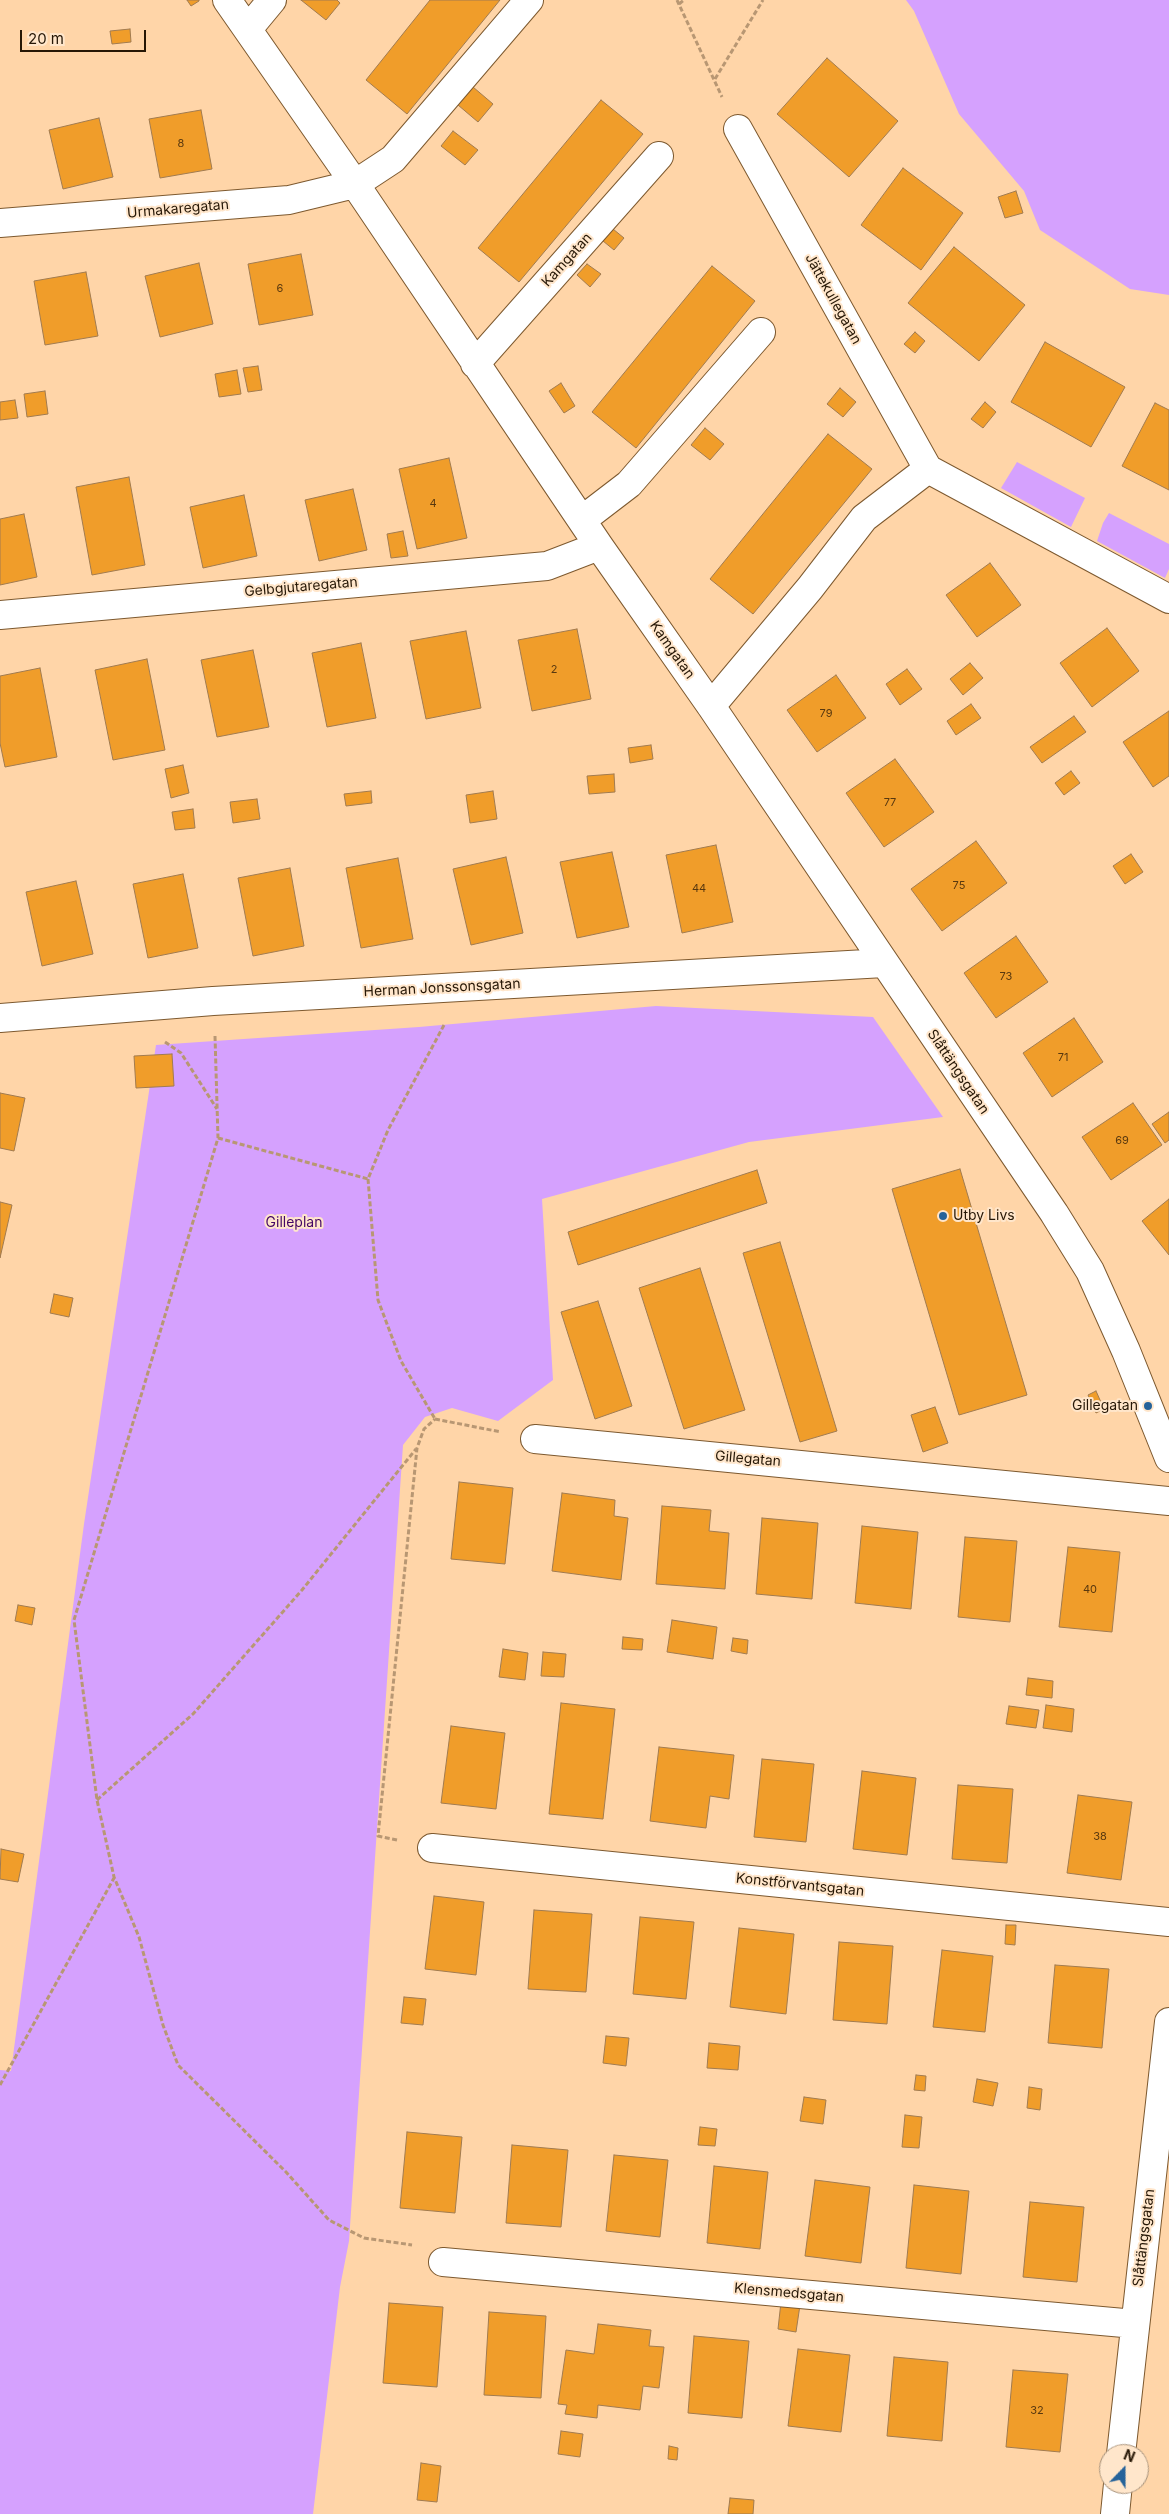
<!DOCTYPE html>
<meta charset="utf-8">
<style>
body{margin:0}
#map{position:relative;width:1169px;height:2514px;overflow:hidden;background:#ffd5a8;font-family:Inter,sans-serif}
canvas{display:block}
.north{position:absolute;left:1099px;top:2444px;width:50px;height:50px;box-sizing:border-box;background:#ffe6cb;border:1px solid #a8937c;border-radius:50%;rotate:22deg;font-size:14px;font-weight:700;line-height:20px;text-align:center;color:#261706}
.north::after{content:'';display:block;margin:auto;width:18px;height:22px;background:#26639a;clip-path:polygon(50% 0,100% 100%,50% 72%,0 100%)}
.scale{position:absolute;left:20px;top:30px;width:126px;height:22px;box-sizing:border-box;border:2px solid #261706;border-top:0;padding-left:6px;font-size:15px;line-height:18px;white-space:nowrap;color:#261706;-webkit-text-stroke:4px #ffe6cb;paint-order:stroke}
</style>
<div id="map">
<canvas width="1169" height="2514"></canvas>
<div class="north">N</div>
<div class="scale">20 m</div>
</div>
<script>
const g = document.querySelector('canvas').getContext('2d');
g.lineJoin = 'round';
function paint(path, color) { g.fillStyle = color; g.fill(path, 'evenodd'); }
const poly = rows => new Path2D(rows.map(r => 'M' + r).join(''));
function stroke(path, color, width, dash) { g.strokeStyle = color; g.lineWidth = width; g.lineCap = dash ? 'butt' : 'round'; g.setLineDash(dash || []); g.stroke(path); }
function drawText(font, color, halo, rows, align = 'center') {
  g.font = font + ' Inter,sans-serif'; g.lineWidth = 4; g.setLineDash([]); g.textBaseline = 'middle'; g.strokeStyle = halo; g.fillStyle = color; for (const [text, x, y, turn = 0] of rows) {
    g.save(); g.translate(x, y); g.rotate((+turn || 0) * Math.PI / 180); g.textAlign = isNaN(turn) ? turn : align; if (halo) g.strokeText(text, 0, 0); g.fillText(text, 0, 0); g.restore();
  }
}
paint(poly([
 [906,0,1169,0,1169,295,1130,289,1040,230,1024,191,959,114,914,11],
 [1017,462,1085,498,1071,527,1001,488],
 [1109,513,1169,544,1169,569,1165,578,1097,541,1103,523],
 [656,1006,873,1017,943,1117,749,1142,542,1199,553,1380,498,1421,452,1408,425,1417,403,1445,349,2241,340,2287,313,2514,0,2514,0,2070,11,2071,84,1524,156,1045,419,1027]
]), '#d5a1fe');
const building = poly([
 [187,0,199,0,199,1,191,6,187,0],
 [301,0,337,0,340,3,326,20,301,0],
 [430,0,500,0,407,114,366,80,430,0],
 [130,29,131,42,112,44,110,31,130,29],
 [827,58,898,121,849,177,777,114,827,58],
 [473,87,493,104,478,122,458,105,473,87],
 [601,100,643,134,519,282,478,248,601,100],
 [201,110,212,169,160,178,149,119,201,110],
 [99,118,113,177,63,189,49,130,99,118],
 [453,131,478,150,465,165,441,146,453,131],
 [903,168,963,213,921,270,861,225,903,168],
 [1016,191,1023,213,1005,218,998,197,1016,191],
 [613,229,624,238,614,250,603,241,613,229],
 [954,247,1025,305,979,361,908,303,954,247],
 [301,254,313,315,259,325,248,264,301,254],
 [199,263,213,324,160,337,145,276,199,263],
 [587,264,601,274,590,287,577,275,587,264],
 [712,266,755,301,636,448,592,412,712,266],
 [86,272,98,336,45,345,34,281,86,272],
 [915,332,925,341,915,353,904,344,915,332],
 [1045,342,1125,387,1091,447,1011,402,1045,342],
 [258,366,262,390,248,392,243,368,258,366],
 [237,370,241,394,219,397,215,374,237,370],
 [561,383,575,406,564,413,549,391,561,383],
 [840,388,856,402,843,417,827,404,840,388],
 [45,391,48,414,27,417,24,394,45,391],
 [15,400,18,418,0,420,0,402,15,400],
 [985,402,996,412,983,428,971,419,985,402],
 [1155,403,1169,410,1169,490,1122,466,1155,403],
 [705,428,724,444,710,460,691,445,705,428],
 [828,434,872,469,753,614,710,579,828,434],
 [449,458,467,538,417,549,399,469,449,458],
 [129,477,145,565,92,575,76,487,129,477],
 [353,489,367,550,319,561,305,500,353,489],
 [244,495,257,556,203,568,190,507,244,495],
 [24,514,37,577,0,585,0,519,24,514],
 [403,531,408,556,391,558,387,534,403,531],
 [990,563,1021,605,977,637,946,595,990,563],
 [1107,628,1139,671,1092,707,1060,663,1107,628],
 [577,629,591,699,532,711,518,640,577,629],
 [466,631,481,708,426,719,410,641,466,631],
 [361,643,376,718,327,727,312,653,361,643],
 [253,650,269,727,217,737,201,660,253,650],
 [147,659,165,750,113,760,95,670,147,659],
 [970,663,983,678,963,695,950,679,970,663],
 [40,668,57,757,5,767,0,743,0,676,40,668],
 [907,669,922,689,900,705,886,684,907,669],
 [836,675,866,718,817,752,787,710,836,675],
 [971,704,981,718,956,735,947,721,971,704],
 [1169,711,1169,776,1153,787,1123,742,1169,711],
 [1074,716,1086,732,1042,763,1030,747,1074,716],
 [651,745,653,759,630,763,628,748,651,745],
 [895,759,934,812,884,847,846,793,895,759],
 [183,765,189,793,171,798,165,769,183,765],
 [1071,771,1080,783,1064,795,1055,783,1071,771],
 [614,774,615,792,589,794,587,776,614,774],
 [371,791,372,803,346,806,344,794,371,791],
 [493,791,497,819,470,823,466,795,493,791],
 [257,799,260,819,233,823,230,802,257,799],
 [193,809,195,828,175,830,172,812,193,809],
 [976,841,1007,883,942,931,911,889,976,841],
 [716,845,733,922,682,933,666,855,716,845],
 [612,852,629,927,577,938,560,862,612,852],
 [1131,854,1143,872,1125,884,1113,866,1131,854],
 [506,857,523,933,471,945,453,869,506,857],
 [398,858,413,939,361,948,346,868,398,858],
 [290,868,304,946,253,956,238,878,290,868],
 [183,874,198,948,148,958,133,884,183,874],
 [76,881,93,954,42,966,26,892,76,881],
 [1016,936,1048,982,996,1018,964,973,1016,936],
 [1074,1018,1103,1062,1052,1097,1023,1053,1074,1018],
 [172,1054,174,1086,136,1088,134,1056,172,1054],
 [0,1093,25,1098,14,1151,0,1148,0,1093],
 [1133,1103,1162,1145,1111,1180,1082,1137,1133,1103],
 [1169,1112,1169,1140,1165,1143,1152,1124,1169,1112],
 [960,1169,1027,1395,959,1415,892,1189,960,1169],
 [757,1170,767,1203,578,1265,568,1232,757,1170],
 [1169,1199,1169,1255,1142,1221,1169,1199],
 [0,1202,12,1205,0,1258,0,1202],
 [780,1242,837,1431,800,1442,743,1253,780,1242],
 [700,1268,745,1410,684,1429,639,1288,700,1268],
 [54,1294,73,1298,69,1317,50,1313,54,1294],
 [598,1301,632,1406,595,1419,561,1312,598,1301],
 [1096,1391,1104,1409,1096,1413,1088,1395,1096,1391],
 [935,1407,948,1443,923,1452,911,1415,935,1407],
 [459,1482,513,1488,505,1564,451,1559,459,1482],
 [562,1493,615,1500,614,1516,628,1518,621,1580,552,1571,562,1493],
 [662,1506,711,1510,709,1531,729,1533,725,1589,656,1584,662,1506],
 [762,1518,818,1523,812,1599,756,1594,762,1518],
 [862,1526,918,1532,911,1609,855,1603,862,1526],
 [965,1537,1017,1541,1010,1622,958,1617,965,1537],
 [1068,1547,1120,1552,1112,1632,1059,1627,1068,1547],
 [18,1605,35,1608,32,1625,15,1621,18,1605],
 [672,1620,717,1627,713,1659,667,1652,672,1620],
 [623,1637,643,1639,642,1650,622,1649,623,1637],
 [733,1638,748,1640,747,1654,731,1651,733,1638],
 [503,1649,528,1653,525,1680,499,1677,503,1649],
 [543,1652,566,1654,564,1677,541,1676,543,1652],
 [1028,1678,1053,1681,1052,1698,1026,1695,1028,1678],
 [561,1703,615,1709,603,1819,549,1814,561,1703],
 [1046,1705,1074,1709,1072,1732,1043,1728,1046,1705],
 [1009,1706,1039,1710,1036,1728,1006,1724,1009,1706],
 [451,1726,505,1733,496,1809,441,1803,451,1726],
 [659,1747,734,1755,729,1799,710,1796,706,1828,650,1821,659,1747],
 [762,1759,814,1764,806,1842,754,1837,762,1759],
 [862,1771,916,1778,907,1855,853,1849,862,1771],
 [958,1785,1013,1789,1007,1863,952,1859,958,1785],
 [1078,1795,1132,1802,1121,1880,1067,1873,1078,1795],
 [1,1849,24,1854,18,1882,0,1879,1,1849],
 [434,1896,484,1902,476,1975,425,1969,434,1896],
 [534,1910,592,1914,586,1992,528,1989,534,1910],
 [640,1917,694,1922,686,1999,633,1994,640,1917],
 [1006,1925,1016,1925,1015,1945,1005,1944,1006,1925],
 [739,1928,794,1934,786,2014,730,2007,739,1928],
 [839,1942,893,1946,887,2024,833,2020,839,1942],
 [942,1950,993,1956,985,2032,933,2027,942,1950],
 [1055,1965,1109,1969,1102,2048,1048,2043,1055,1965],
 [404,1997,426,1999,423,2025,401,2023,404,1997],
 [606,2036,629,2038,626,2066,603,2063,606,2036],
 [709,2043,740,2046,738,2070,707,2068,709,2043],
 [916,2075,926,2076,925,2091,914,2090,916,2075],
 [977,2079,998,2083,993,2106,973,2102,977,2079],
 [1029,2087,1042,2089,1040,2110,1027,2108,1029,2087],
 [804,2097,826,2100,823,2124,800,2121,804,2097],
 [905,2115,922,2117,919,2148,902,2147,905,2115],
 [700,2127,717,2129,715,2146,698,2145,700,2127],
 [407,2132,462,2137,455,2213,400,2208,407,2132],
 [512,2145,568,2150,561,2227,506,2223,512,2145],
 [614,2155,668,2160,660,2237,606,2231,614,2155],
 [714,2166,768,2172,760,2249,707,2243,714,2166],
 [815,2180,870,2187,861,2263,805,2256,815,2180],
 [914,2185,969,2191,961,2274,906,2268,914,2185],
 [1030,2202,1084,2207,1077,2282,1023,2277,1030,2202],
 [781,2302,800,2305,796,2332,778,2329,781,2302],
 [389,2303,443,2307,437,2387,383,2383,389,2303],
 [489,2312,546,2316,541,2398,484,2395,489,2312],
 [598,2324,651,2330,649,2346,664,2347,659,2388,643,2386,640,2410,598,2405,597,2418,565,2414,567,2405,558,2404,566,2350,594,2354,598,2324],
 [694,2336,749,2341,742,2418,688,2413,694,2336],
 [798,2349,850,2355,841,2432,788,2426,798,2349],
 [894,2357,948,2362,942,2441,887,2436,894,2357],
 [1013,2370,1068,2374,1060,2452,1006,2447,1013,2370],
 [561,2431,583,2434,580,2457,558,2454,561,2431],
 [669,2446,678,2448,677,2460,668,2459,669,2446],
 [421,2463,441,2466,437,2502,417,2500,421,2463],
 [730,2498,754,2500,753,2514,728,2514,730,2498]
]);
paint(building, '#f09d2a');
stroke(building, '#a17b50', 1);
const minor = poly([
 [227,0,355,184,599,546,711,706,1054,1213,1090,1271,1126,1351,1169,1458],
 [248,29,272,0],
 [738,129,928,469],
 [0,223,289,200,355,184,393,159,529,0],
 [475,364,659,156],
 [582,520,629,484,761,332],
 [0,615,547,566,599,546],
 [711,706,810,588,864,518,928,469,1169,599],
 [0,1018,213,1001,884,963],
 [535,1439,1169,1501],
 [432,1848,1169,1922],
 [443,2262,1135,2324],
 [1121,2454,1169,2022],
 [1115,2514,1118,2484]
]);
stroke(minor, '#7d592f', 30);
stroke(poly([
 [677,0,722,97],
 [679,4,684,0],
 [715,79,763,0],
 [215,1036,218,1138,74,1620,97,1800,114,1877,139,1937,163,2025,178,2065,286,2172,329,2220,364,2238,412,2245],
 [165,1042,181,1053,217,1109],
 [218,1138,368,1179,388,1130,444,1025],
 [368,1179,378,1300,401,1361,435,1419],
 [435,1419,501,1432],
 [97,1800,193,1714,302,1590,416,1449],
 [397,1840,378,1836,417,1448,424,1429,435,1419],
 [0,2085,114,1878]
]), '#b89773', 3, [5, 2.5]);
stroke(minor, '#fff', 28);
for (const [x, y, r, color] of [
 [943,1216,5,"#26639a"],
 [1148,1406,5,"#26639a"]
]) { const dot = new Path2D(); dot.arc(x, y, r, 0, 2 * Math.PI); g.fillStyle = color; g.fill(dot); stroke(dot, '#ffe6cb', 2); }
drawText('11px', '#58380f', null, [
 ["8",181,144],
 ["6",280,289],
 ["4",433,504],
 ["2",554,670],
 ["79",826,714],
 ["77",890,803],
 ["75",959,886],
 ["44",699,889],
 ["73",1006,977],
 ["71",1063,1058],
 ["69",1122,1141],
 ["40",1090,1590],
 ["38",1100,1837],
 ["32",1037,2411]
]);
drawText('14px', '#261706', '#ffe6cb', [
 ["Urmakaregatan",178,209,-5],
 ["Kamgatan",567,260,-48],
 ["Jättekullegatan",833,299,61],
 ["Gelbgjutaregatan",301,587,-5],
 ["Kamgatan",672,650,55],
 ["Herman Jonssonsgatan",442,988,-3],
 ["Slåttängsgatan",958,1072,56],
 ["Gillegatan",748,1459,5],
 ["Konstförvantsgatan",800,1885,6],
 ["Slåttängsgatan",1144,2238,-83],
 ["Klensmedsgatan",789,2293,5]
]);
drawText('14px', '#261706', '#ffe6cb', [
 ["Utby Livs",953,1216],
 ["Gillegatan",1138,1406,"right"]
], 'left');
drawText('14px', '#440665', '#ffe6cb', [
 ["Gilleplan",294,1223]
]);
</script>
